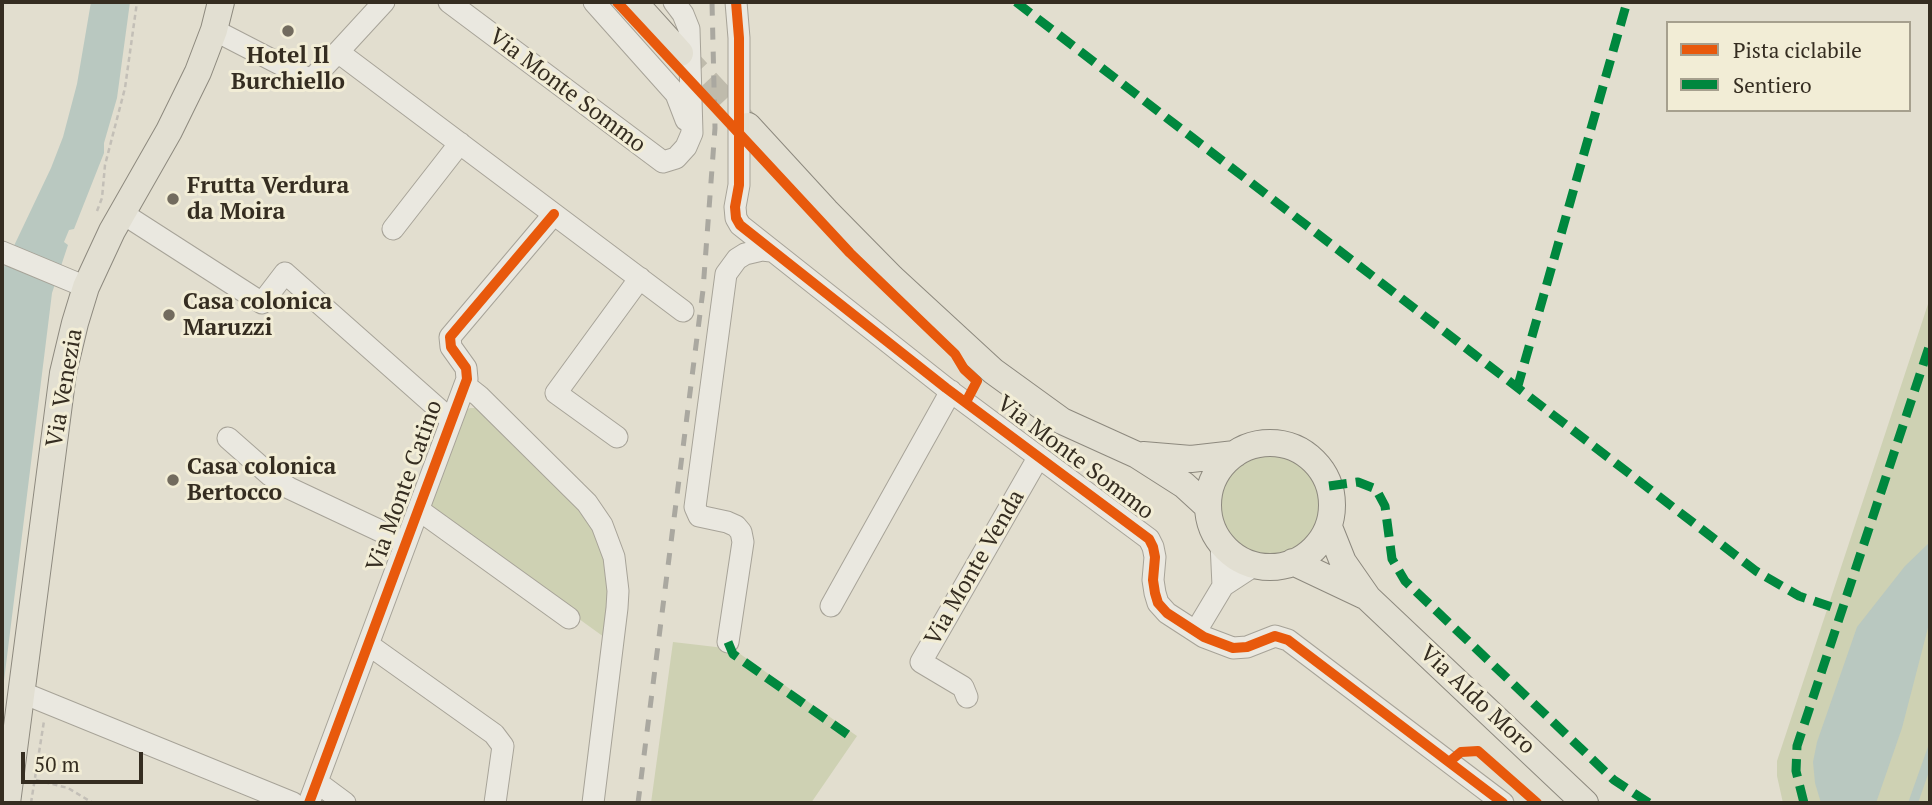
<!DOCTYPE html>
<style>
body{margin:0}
#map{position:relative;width:1932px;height:805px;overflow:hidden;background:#e2decf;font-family:"PT Serif",serif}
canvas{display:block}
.frame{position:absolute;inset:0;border:4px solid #352d21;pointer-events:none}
.legend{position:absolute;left:1666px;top:21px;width:245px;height:91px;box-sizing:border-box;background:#f2edd6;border:2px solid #a6a08e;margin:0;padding:9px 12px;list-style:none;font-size:21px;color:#352d21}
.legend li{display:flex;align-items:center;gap:14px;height:35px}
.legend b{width:35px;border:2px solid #a6a08e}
.scale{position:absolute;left:21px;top:752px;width:122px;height:32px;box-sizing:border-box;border:4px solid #352d21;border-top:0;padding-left:9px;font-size:21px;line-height:24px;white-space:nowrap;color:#352d21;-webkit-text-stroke:5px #f2edd6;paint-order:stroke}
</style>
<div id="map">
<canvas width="1932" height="805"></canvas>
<div class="frame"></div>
<ul class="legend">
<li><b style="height:9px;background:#e8590c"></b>Pista ciclabile</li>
<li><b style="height:9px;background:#00873e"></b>Sentiero</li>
</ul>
<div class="scale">50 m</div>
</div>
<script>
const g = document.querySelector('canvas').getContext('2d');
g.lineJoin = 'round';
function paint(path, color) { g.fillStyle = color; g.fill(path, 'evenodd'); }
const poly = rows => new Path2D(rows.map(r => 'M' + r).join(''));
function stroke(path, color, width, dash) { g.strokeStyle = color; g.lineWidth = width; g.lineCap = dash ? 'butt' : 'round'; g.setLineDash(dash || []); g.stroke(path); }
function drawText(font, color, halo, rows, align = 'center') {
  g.font = font + ' "PT Serif",serif'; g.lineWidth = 6; g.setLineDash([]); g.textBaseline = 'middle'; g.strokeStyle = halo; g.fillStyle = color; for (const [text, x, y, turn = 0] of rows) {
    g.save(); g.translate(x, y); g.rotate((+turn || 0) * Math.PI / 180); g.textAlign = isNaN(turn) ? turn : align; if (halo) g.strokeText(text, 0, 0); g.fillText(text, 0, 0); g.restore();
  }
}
paint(poly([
 [1930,298,1930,803,1783,803,1777,776,1777,761],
 [470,408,480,408,584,513,599,539,610,582,604,637,435,515,430,507,466,410],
 '1219 505a51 51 0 1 1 102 0a51 51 0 1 1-102 0Z',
 [673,642,733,649,857,736,811,803,651,803]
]), '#ced1b3');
paint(poly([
 [91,2,130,2,117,98,104,143,104,153,74,229,69,230,64,242,68,245,52,293,2,697,2,271,51,168,63,137,77,84],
 [1930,542,1930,620,1902,728,1876,803,1821,803,1815,783,1813,762,1817,742,1857,627,1905,566],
 [1930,741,1930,769,1918,803,1908,803]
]), '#b9c8c0');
stroke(poly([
 [680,53,748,126]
]), '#bfbbac', 26, [26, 13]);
const minor = poly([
 [449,2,663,162,676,158,686,147,692,133,689,29,683,14,674,2],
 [594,2,676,94,686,120],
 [736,2,739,38,739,185,735,207,736,218,740,225,946,388,1149,539,1153,547,1155,557,1153,580,1155,593,1158,603,1167,613,1204,637,1233,648,1247,647,1275,636,1288,640,1503,803],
 [214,30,307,78,314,77,338,52,683,311],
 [338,52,384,2],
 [122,213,262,303,285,273,451,420],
 [393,229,460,143],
 [2,252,86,287],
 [465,385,479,396,587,503,602,525,614,557,618,591,617,608,593,803],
 [617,437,556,393,640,278],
 [228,438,270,475,289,488,406,543],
 [419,510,569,618],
 [1221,543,1223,586],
 [831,606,951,391],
 [1196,631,1223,586,1255,565],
 [728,642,743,542,741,532,736,526,727,522,699,516,695,507,726,274,737,259,745,254,762,250,771,251],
 [369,645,494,734,503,746,495,803],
 [23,693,293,803],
 [967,697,963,687,921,662,1038,458],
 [318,783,345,803],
 [309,803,467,379,466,368,451,347,450,337,554,214]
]);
const major = poly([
 [634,2,680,53],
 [748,126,826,211,892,278,993,371,1062,421,1137,455,1184,485,1208,507],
 '1208 505a62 62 0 1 1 124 0a62 62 0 1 1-124 0Z',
 [1143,455,1191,459,1235,454],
 [1329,527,1343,562,1368,598,1585,803],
 [1293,562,1367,597],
 [7,803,63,373,75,323,86,287,112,231,169,131,198,72,214,30,221,2]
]);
stroke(minor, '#a7a398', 23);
stroke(major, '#8d897e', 28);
stroke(poly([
 [97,211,102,198,105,165,125,88,137,2],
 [36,780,68,788,93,803],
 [31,803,44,721]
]), '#c3bfb7', 2.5, [5, 3.5]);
stroke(minor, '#eae8e0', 21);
stroke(major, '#e2dfd2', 26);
stroke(poly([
 [638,803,703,290,715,128,712,2]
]), '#aaa8a0', 5, [12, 12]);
stroke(poly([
 [1016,2,1756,571,1799,596,1841,610],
 [1517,389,1627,2],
 [1329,486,1358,482,1376,489,1385,506,1392,559,1405,581,1614,780,1649,803],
 [728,642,733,654,851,737],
 [1804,803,1796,771,1797,746,1930,344]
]), '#00873e', 9, [18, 9]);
stroke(poly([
 [617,2,850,253,955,354,964,369,977,381,966,402],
 [736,2,739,38,739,185,735,207,736,218,740,225,946,388,1149,539,1153,547,1155,557,1153,580,1155,593,1158,603,1167,613,1204,637,1233,648,1247,647,1275,636,1288,640,1503,803],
 [1449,762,1461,752,1478,751,1537,803],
 [309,803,467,379,466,368,451,347,450,337,554,214]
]), '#e8590c', 10);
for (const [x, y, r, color] of [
 [288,31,7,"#726b5e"],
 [173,199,7,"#726b5e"],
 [169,315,7,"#726b5e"],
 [173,480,7,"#726b5e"]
]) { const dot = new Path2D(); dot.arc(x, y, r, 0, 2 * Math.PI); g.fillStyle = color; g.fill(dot); stroke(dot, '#f2edd6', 2.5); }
drawText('bold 23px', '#352d21', '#f2edd6', [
 ["Hotel Il",288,56,"center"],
 ["Burchiello",288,82,"center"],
 ["Frutta Verdura",187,186],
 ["da Moira",187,212],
 ["Casa colonica",183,302],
 ["Maruzzi",183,328],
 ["Casa colonica",187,467],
 ["Bertocco",187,493]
], 'left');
drawText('23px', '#352d21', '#f2edd6', [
 ["Via Monte Sommo",567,91,37],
 ["Via Venezia",65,388,-80],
 ["Via Monte Sommo",1075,458,37],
 ["Via Monte Catino",405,486,-70],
 ["Via Monte Venda",975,568,-60],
 ["Via Aldo Moro",1477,700,43]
]);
</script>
